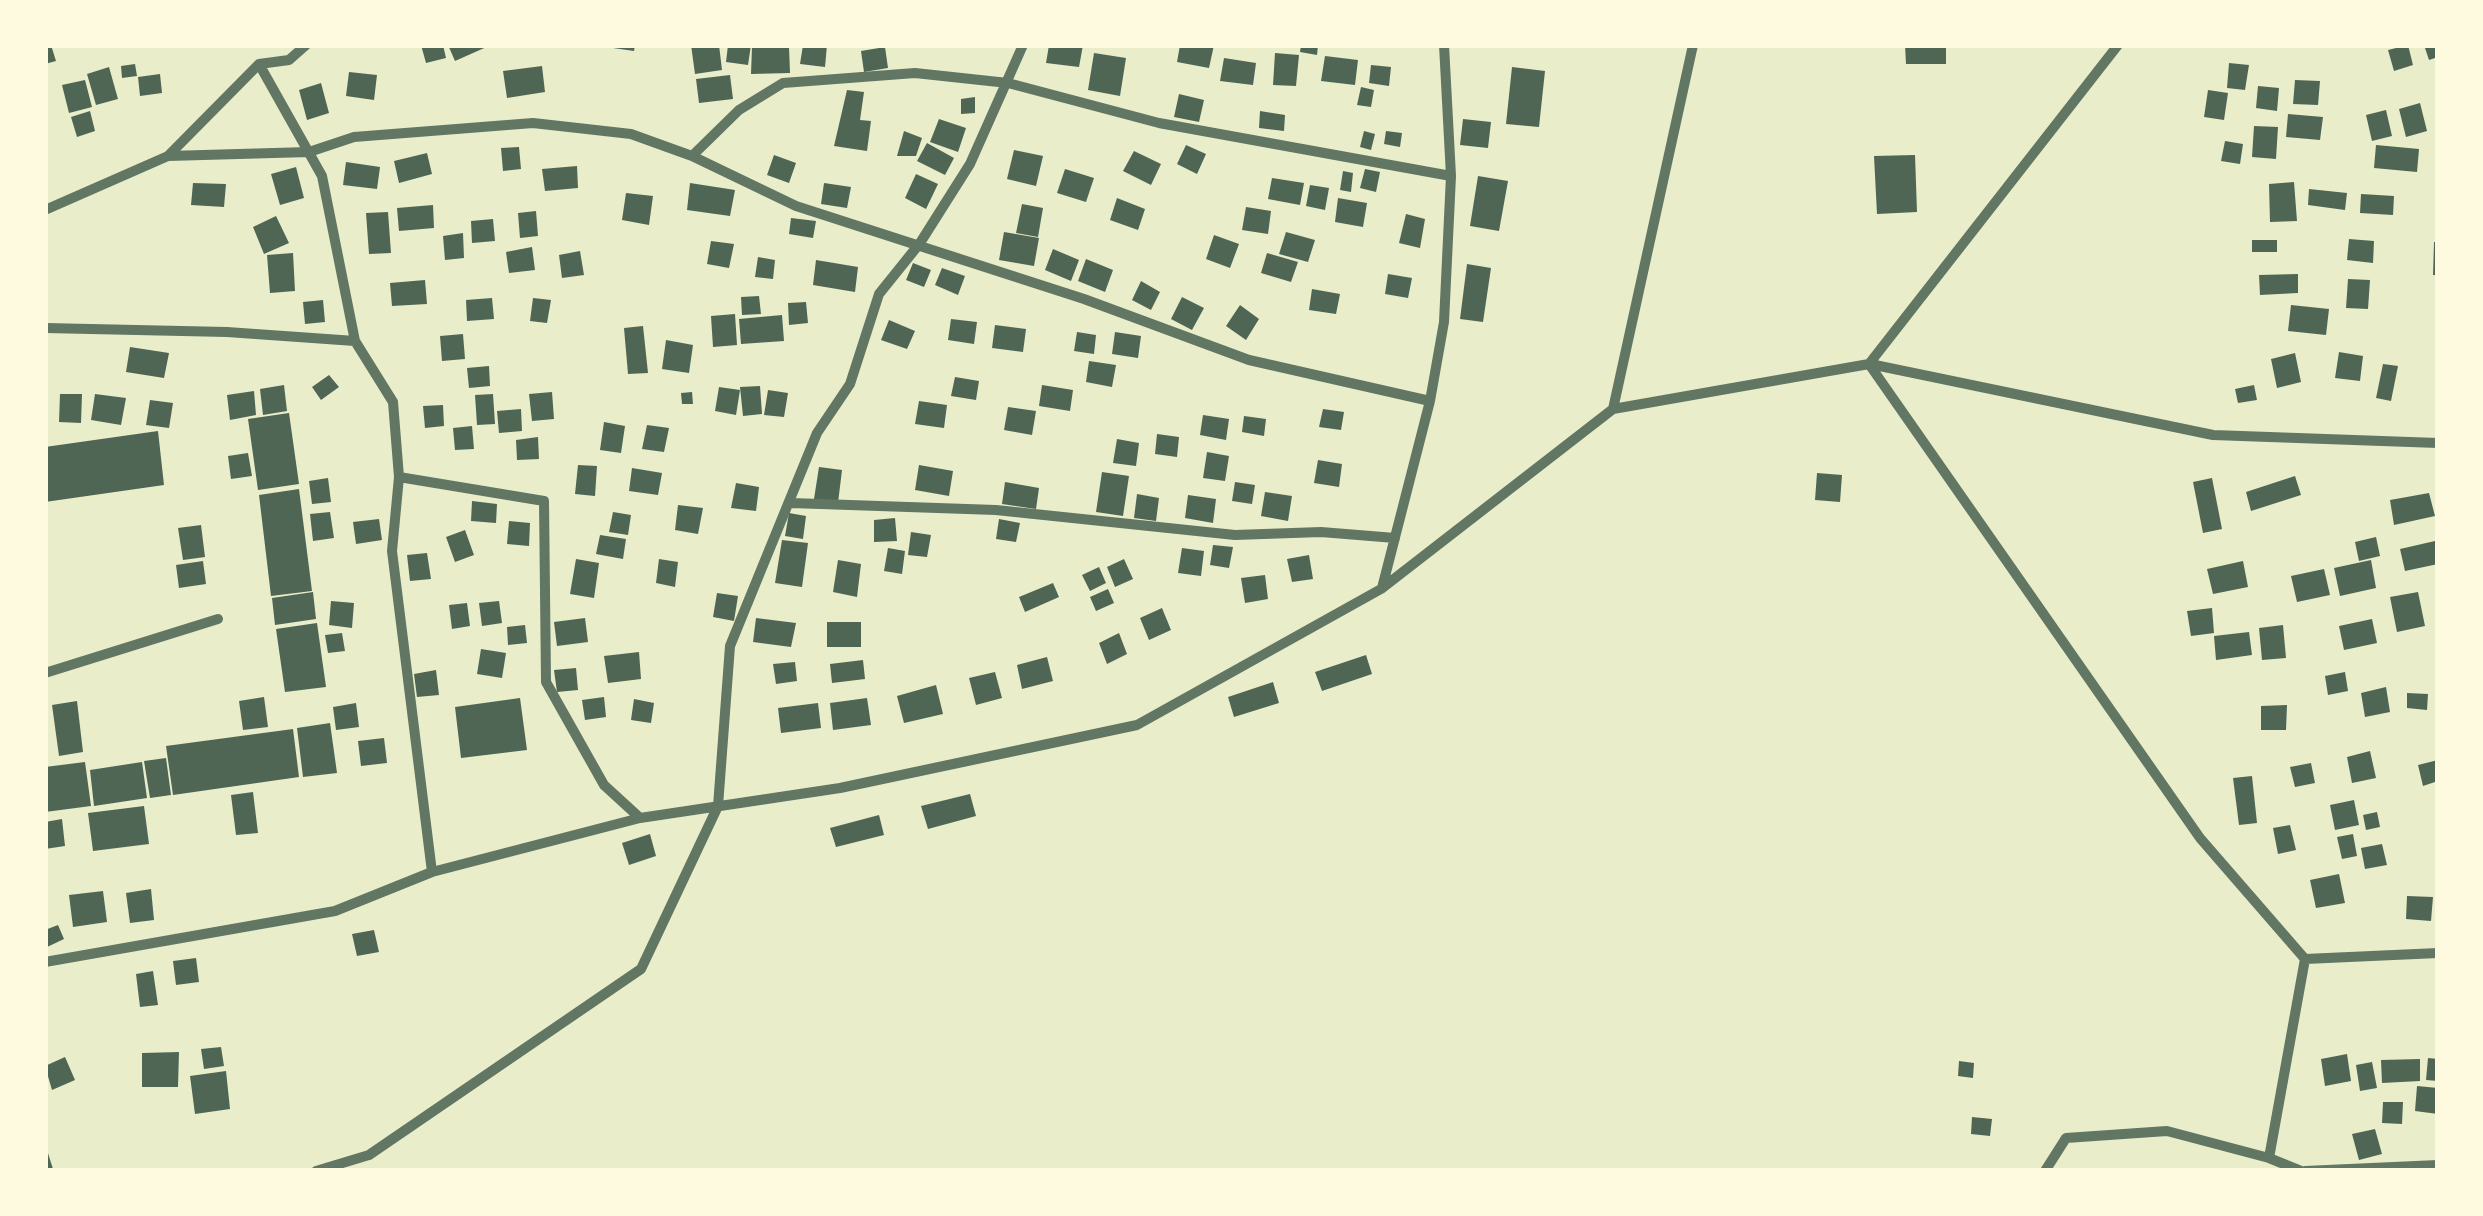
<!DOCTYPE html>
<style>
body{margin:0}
#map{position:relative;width:2483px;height:1216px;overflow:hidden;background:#e9edc9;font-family:"Playfair Display",serif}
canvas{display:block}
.frame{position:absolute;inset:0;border:48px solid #fefae0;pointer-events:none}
</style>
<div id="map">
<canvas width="2483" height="1216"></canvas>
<div class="frame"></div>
</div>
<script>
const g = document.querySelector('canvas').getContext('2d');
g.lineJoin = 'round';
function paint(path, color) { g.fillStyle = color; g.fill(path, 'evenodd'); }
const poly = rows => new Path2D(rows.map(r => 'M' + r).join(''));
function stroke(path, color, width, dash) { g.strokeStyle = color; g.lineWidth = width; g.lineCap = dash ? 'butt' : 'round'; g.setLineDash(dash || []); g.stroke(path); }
paint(poly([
 [45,45,51,45,56,61,45,64],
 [421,45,443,45,446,58,426,63],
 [448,45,491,45,455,61],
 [606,45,635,45,634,51,606,47],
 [691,45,719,45,722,70,695,74],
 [728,45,751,45,748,65,726,62],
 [803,45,827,45,825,67,800,64],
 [1049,45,1083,45,1079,67,1046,63],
 [1180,45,1214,45,1209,68,1177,62],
 [1301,45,1318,45,1317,55,1300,52],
 [1905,45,1946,45,1946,64,1906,64],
 [2408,45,2413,65,2394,71,2388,50],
 [2424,45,2438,45,2438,57,2429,60],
 [752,47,789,47,790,73,751,74],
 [885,47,888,68,864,72,861,51],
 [1094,53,1126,58,1120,96,1088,90],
 [1275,53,1299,55,1296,86,1273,85],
 [1325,56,1358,60,1355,85,1321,81],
 [1224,58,1256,63,1253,85,1220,81],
 [2229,63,2249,65,2245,90,2227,88],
 [135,64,137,76,122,78,121,66],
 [1371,65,1391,67,1389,86,1369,83],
 [542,66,545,92,507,98,503,71],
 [109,67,118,99,96,105,87,74],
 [1512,67,1545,71,1539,127,1506,124],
 [349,72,377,75,374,100,346,96],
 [160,74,162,93,140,96,138,77],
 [730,75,733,99,699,103,696,79],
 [85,80,92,107,69,113,62,85],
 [2295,80,2320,81,2318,105,2293,104],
 [321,83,329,113,307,120,299,90],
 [2258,86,2279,88,2277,111,2256,108],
 [1361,87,1374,90,1371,107,1357,105],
 [847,90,864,92,860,120,871,121,867,151,834,146],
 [2208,90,2228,93,2224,120,2204,117],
 [1179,94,1204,100,1199,122,1174,117],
 [975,97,975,113,961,114,961,99],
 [2420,103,2427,131,2406,137,2399,109],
 [2386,110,2392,136,2372,141,2366,115],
 [90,111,95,131,77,137,71,117],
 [1260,111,1285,115,1284,131,1259,128],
 [2288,114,2323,117,2320,140,2286,137],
 [939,119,966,128,958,152,930,142],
 [1463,119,1491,122,1488,148,1460,145],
 [2254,126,2278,127,2276,159,2252,157],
 [904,131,922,138,916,156,897,156],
 [1364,131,1375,134,1371,150,1360,147],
 [1386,131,1402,133,1400,147,1384,144],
 [2225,141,2243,144,2240,164,2221,161],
 [927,143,954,158,945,175,917,161],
 [1186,145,1206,154,1197,174,1177,164],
 [2376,145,2419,149,2417,172,2374,168],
 [519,147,521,169,503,171,501,148],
 [1014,150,1043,156,1036,186,1007,179],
 [1134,151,1161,164,1151,185,1123,171],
 [427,153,432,174,399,183,394,161],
 [774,155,796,163,789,183,767,175],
 [1915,155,1917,212,1877,214,1874,156],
 [346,162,380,167,377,189,343,185],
 [577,166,578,188,545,191,542,169],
 [296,167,304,198,280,205,271,174],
 [1065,169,1094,178,1086,202,1057,193],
 [1365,169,1380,172,1376,192,1360,188],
 [1343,171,1353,173,1351,192,1340,190],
 [916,174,938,184,926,209,905,198],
 [1478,176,1508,181,1499,231,1470,226],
 [1272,178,1304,183,1300,205,1268,199],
 [2294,182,2297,221,2270,222,2269,184],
 [193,183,226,184,224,207,191,205],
 [690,183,735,190,730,216,687,210],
 [824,183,851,187,847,208,821,204],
 [1310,185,1329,188,1325,210,1306,206],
 [2309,189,2347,193,2345,210,2308,205],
 [626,193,653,196,649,225,622,220],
 [2361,194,2394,196,2393,215,2360,213],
 [1117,198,1145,209,1138,230,1110,220],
 [1338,198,1367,203,1363,227,1335,222],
 [1022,204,1043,208,1038,237,1016,233],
 [433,205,434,228,399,231,397,208],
 [1246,207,1271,211,1268,234,1242,230],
 [536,211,538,236,520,238,518,213],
 [388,212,391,253,369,254,366,213],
 [1406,214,1425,219,1420,248,1399,243],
 [276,216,289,243,264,254,253,227],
 [791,218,816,221,813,238,789,234],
 [493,219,495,241,472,243,471,221],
 [1004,232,1039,238,1034,266,999,260],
 [1286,232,1315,240,1308,262,1279,254],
 [463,233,464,258,445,260,443,236],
 [1214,235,1239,244,1230,268,1206,259],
 [2349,239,2374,241,2373,263,2347,260],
 [2252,240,2277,240,2277,252,2252,252],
 [711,241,734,244,729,268,707,264],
 [2434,242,2438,242,2438,275,2433,275],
 [532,247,535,270,509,273,506,252],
 [1053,249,1079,260,1071,281,1045,270],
 [580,251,584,275,562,278,559,255],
 [293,253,295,291,270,293,267,255],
 [1267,253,1298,262,1291,282,1261,273],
 [758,257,775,260,773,279,755,277],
 [1086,259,1113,270,1105,292,1078,281],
 [816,260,858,267,855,292,813,285],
 [913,263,931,270,924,287,906,280],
 [1467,264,1491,268,1483,322,1460,319],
 [942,268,965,276,958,295,935,285],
 [1388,274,1412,278,1408,298,1385,294],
 [2298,274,2298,293,2260,295,2259,275],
 [2348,279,2370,280,2368,309,2346,308],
 [425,280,427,304,392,306,390,283],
 [1141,281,1160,292,1151,310,1132,300],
 [1312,289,1340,294,1336,314,1309,310],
 [759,296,761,314,742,315,741,297],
 [1182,297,1204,308,1192,330,1171,319],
 [492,298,494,319,467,321,466,300],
 [533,298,551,300,547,323,530,321],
 [323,300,325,322,305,324,303,302],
 [806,302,808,323,789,325,788,303],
 [1240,305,1259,319,1246,340,1226,326],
 [2291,305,2329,309,2326,335,2288,331],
 [735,314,737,345,713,347,711,316],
 [782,315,784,341,741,344,739,319],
 [951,319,977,322,974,344,948,340],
 [889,320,915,331,907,349,881,340],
 [995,325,1026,329,1023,352,992,348],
 [643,326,648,373,628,374,624,328],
 [1077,332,1096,335,1094,354,1074,351],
 [1115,332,1141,336,1138,358,1112,354],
 [463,334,465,359,442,361,440,336],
 [666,340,693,345,689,373,662,369],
 [130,347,169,353,164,378,126,372],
 [2339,352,2363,356,2360,381,2335,378],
 [2295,353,2301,382,2277,388,2271,359],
 [1089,361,1116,365,1112,387,1086,382],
 [2383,364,2398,366,2391,401,2376,398],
 [489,366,490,386,469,388,467,368],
 [329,375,339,387,321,400,312,387],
 [955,377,979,381,976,400,951,396],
 [284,385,287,411,263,415,260,389],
 [1042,385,1073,390,1070,411,1039,406],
 [2254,385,2257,400,2238,403,2235,389],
 [760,386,762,414,743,416,740,387],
 [719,387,740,390,736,415,715,411],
 [768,390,788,393,784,417,764,415],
 [254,391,256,415,230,420,227,395],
 [552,392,554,419,532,421,529,394],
 [692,392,693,404,682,404,681,393],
 [60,394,82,394,81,423,59,422],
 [95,394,126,398,121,425,91,420],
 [493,394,495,424,477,425,475,395],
 [150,400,173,403,169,428,146,425],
 [919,401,947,405,944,428,915,424],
 [443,405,444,426,425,428,423,406],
 [1008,407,1036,411,1032,435,1004,430],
 [521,409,522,431,499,433,497,411],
 [1323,409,1344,412,1341,430,1319,427],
 [289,413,299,484,258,490,248,419],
 [1203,415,1229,419,1226,440,1200,435],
 [1244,416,1266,419,1264,436,1242,432],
 [604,422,625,426,621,453,600,450],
 [647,425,669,428,664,452,642,449],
 [472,426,474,449,455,450,453,428],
 [158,431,164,485,45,502,45,447],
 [1157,434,1179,437,1177,457,1155,454],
 [538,437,539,459,517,460,516,440],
 [1117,439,1139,443,1136,466,1113,463],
 [1207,452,1229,456,1225,481,1203,478],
 [248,453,252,476,231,479,228,456],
 [1318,460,1342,464,1339,487,1314,483],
 [578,465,597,466,595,496,575,494],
 [919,465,953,471,949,496,915,490],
 [819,467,842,470,838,503,814,499],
 [632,468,662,473,658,495,629,491],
 [1102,472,1129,476,1123,516,1096,512],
 [1817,473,1842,475,1840,502,1815,500],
 [2295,476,2301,495,2251,511,2246,492],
 [328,478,331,502,312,504,309,481],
 [2212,478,2222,529,2203,533,2193,482],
 [1005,482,1039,488,1036,509,1002,504],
 [1235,482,1255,485,1252,504,1232,501],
 [736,483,759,487,756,511,731,508],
 [299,489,312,591,271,596,259,495],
 [1265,492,1292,496,1288,521,1261,516],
 [2429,493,2435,516,2394,525,2390,500],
 [1137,494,1159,498,1156,521,1134,518],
 [1188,495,1216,499,1213,523,1185,518],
 [472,501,497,504,496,523,471,521],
 [678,505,703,508,698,534,675,530],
 [330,512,334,538,313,541,310,514],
 [613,512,631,515,628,535,609,532],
 [789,513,806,516,803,539,785,536],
 [895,518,897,541,874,542,874,520],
 [379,519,382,540,356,544,353,522],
 [999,519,1020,523,1016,542,996,539],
 [509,521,530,523,529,546,507,544],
 [201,525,205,557,183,560,178,528],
 [465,530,474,555,455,562,446,537],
 [911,532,931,535,927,557,908,555],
 [600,535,626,539,623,559,596,554],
 [2376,537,2380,556,2359,561,2355,542],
 [782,540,808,543,802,587,775,583],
 [2435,541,2438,564,2405,571,2400,549],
 [1213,545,1233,547,1229,568,1210,565],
 [888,548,905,551,902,574,884,571],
 [1182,548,1204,551,1201,576,1178,573],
 [427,553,431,579,410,581,407,555],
 [1309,555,1313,579,1292,582,1287,559],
 [576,559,599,563,594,598,570,594],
 [659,559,678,562,675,587,656,583],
 [1124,559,1133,579,1115,587,1107,567],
 [838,560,861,564,857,597,833,592],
 [2371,560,2376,588,2340,596,2334,568],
 [203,561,206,584,179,588,176,565],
 [2243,561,2248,587,2213,594,2207,569],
 [1099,567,1106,583,1090,591,1082,575],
 [2324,569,2330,595,2297,602,2291,576],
 [1265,575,1268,599,1245,603,1241,578],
 [1053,583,1059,597,1025,612,1019,597],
 [1108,589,1114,603,1096,611,1090,597],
 [313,592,316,619,275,625,272,598],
 [2418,592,2425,626,2397,632,2390,597],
 [717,593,738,596,734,621,713,617],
 [331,601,354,603,352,628,329,625],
 [499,601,502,623,482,626,479,603],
 [467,603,470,626,452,629,449,605],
 [1162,608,1171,630,1149,640,1140,618],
 [2212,608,2214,633,2191,636,2187,611],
 [585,618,588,642,557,646,554,622],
 [756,618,796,623,791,647,753,642],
 [2372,619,2377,643,2344,650,2339,626],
 [827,622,861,622,861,647,827,647],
 [317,623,326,687,285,692,276,629],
 [525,625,527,643,508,645,507,627],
 [2283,625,2286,658,2262,660,2259,628],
 [2249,632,2252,655,2216,660,2214,636],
 [342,633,345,651,328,653,325,635],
 [1119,633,1127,654,1107,664,1099,643],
 [481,649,506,653,502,678,477,674],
 [639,652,641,679,608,683,604,656],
 [1366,655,1372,674,1322,691,1315,672],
 [1047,657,1053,681,1022,689,1017,665],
 [863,660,865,679,832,683,830,664],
 [795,662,797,681,776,684,773,664],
 [576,668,578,690,557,692,554,670],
 [436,670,439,695,417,697,414,674],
 [995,672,1002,698,976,705,969,678],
 [2345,672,2348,691,2328,695,2325,676],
 [1273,682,1279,703,1234,717,1228,697],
 [936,685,943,714,904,723,897,696],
 [2386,687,2390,712,2365,717,2361,693],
 [2407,693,2428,694,2427,710,2407,708],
 [264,697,268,727,243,730,239,701],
 [604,697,606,717,585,720,582,700],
 [520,698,527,750,461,758,455,707],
 [867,698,871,725,833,730,830,703],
 [634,699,654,703,651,723,631,720],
 [77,701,83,752,59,756,52,705],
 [356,703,359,727,336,730,333,707],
 [818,703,821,728,781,733,778,708],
 [2287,705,2286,730,2261,730,2261,706],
 [330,723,337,773,303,777,297,728],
 [293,729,299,777,173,795,166,746],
 [384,738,387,763,361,766,358,741],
 [2370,751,2376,778,2352,783,2347,757],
 [166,758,171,795,150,798,144,761],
 [2438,760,2438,781,2423,786,2418,765],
 [85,762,91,806,45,812,45,767],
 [142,762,147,798,94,806,90,770],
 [2311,763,2315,783,2295,787,2290,767],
 [2252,776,2257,823,2239,825,2233,778],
 [253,792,258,833,236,835,231,795],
 [970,794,976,816,928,829,921,806],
 [2354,800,2359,825,2335,830,2330,805],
 [144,806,149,844,93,851,88,813],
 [2377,812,2380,827,2366,830,2363,815],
 [879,815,884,835,836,847,830,828],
 [62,819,65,846,45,849,45,822],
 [2290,825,2296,850,2278,854,2273,828],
 [650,834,656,856,629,865,622,843],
 [2353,834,2357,856,2342,859,2337,837],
 [2382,844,2387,865,2365,869,2361,848],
 [2339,874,2345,903,2316,908,2310,880],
 [151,889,154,920,130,923,126,893],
 [103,891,107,922,73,927,69,895],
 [2407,896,2433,897,2431,921,2406,919],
 [58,925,64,939,45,948,45,930],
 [374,930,379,952,357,956,352,934],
 [196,958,199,982,176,985,173,961],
 [153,971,158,1005,140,1007,136,974],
 [221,1047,224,1066,204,1069,201,1049],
 [179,1052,178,1087,142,1087,142,1053],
 [2347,1054,2351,1081,2325,1086,2321,1059],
 [65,1057,75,1080,52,1090,45,1066],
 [2428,1058,2438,1059,2438,1081,2426,1080],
 [2420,1059,2420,1081,2382,1083,2381,1060],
 [1959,1061,1974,1063,1973,1078,1958,1076],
 [2372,1062,2377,1088,2360,1091,2356,1065],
 [226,1071,230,1109,195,1114,190,1076],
 [2417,1086,2438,1088,2438,1114,2415,1111],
 [2383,1102,2403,1102,2402,1124,2382,1123],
 [1972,1117,1992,1119,1990,1136,1971,1134],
 [2375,1129,2382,1154,2359,1160,2352,1134],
 [46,1147,53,1169,49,1171,45,1171]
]), '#4f6655');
stroke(poly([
 [259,64,322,176,355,341,393,402,399,477,392,551,432,872],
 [168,156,259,64,289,60,306,45],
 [692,156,796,206,1084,299,1249,360,1430,401],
 [45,210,168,156,309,152,354,137,533,123,631,134,692,156,739,110,783,83,915,73,1008,83,1159,123,1451,176],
 [45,328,227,332,355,341],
 [1869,364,2200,838,2305,959],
 [1870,364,2213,435,2438,443],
 [1613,409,1693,45],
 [399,477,544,501,546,682,604,785,640,818],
 [791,503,996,510,1235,535,1321,532,1395,538],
 [1382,588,1430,401,1444,322,1451,176,1444,45],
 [45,673,218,619],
 [2305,959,2438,953],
 [45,962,335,911,432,872,640,818,840,788,1137,725,1381,589,1613,409,1869,364,2118,45],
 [2269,1158,2301,1171],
 [316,1171,369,1155,641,969,718,806,730,646,817,433,850,384,879,294,920,243,970,164,1023,45],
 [2045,1171,2066,1138,2167,1131,2269,1158,2305,959],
 [2305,1171,2438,1165]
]), '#617663', 10);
</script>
